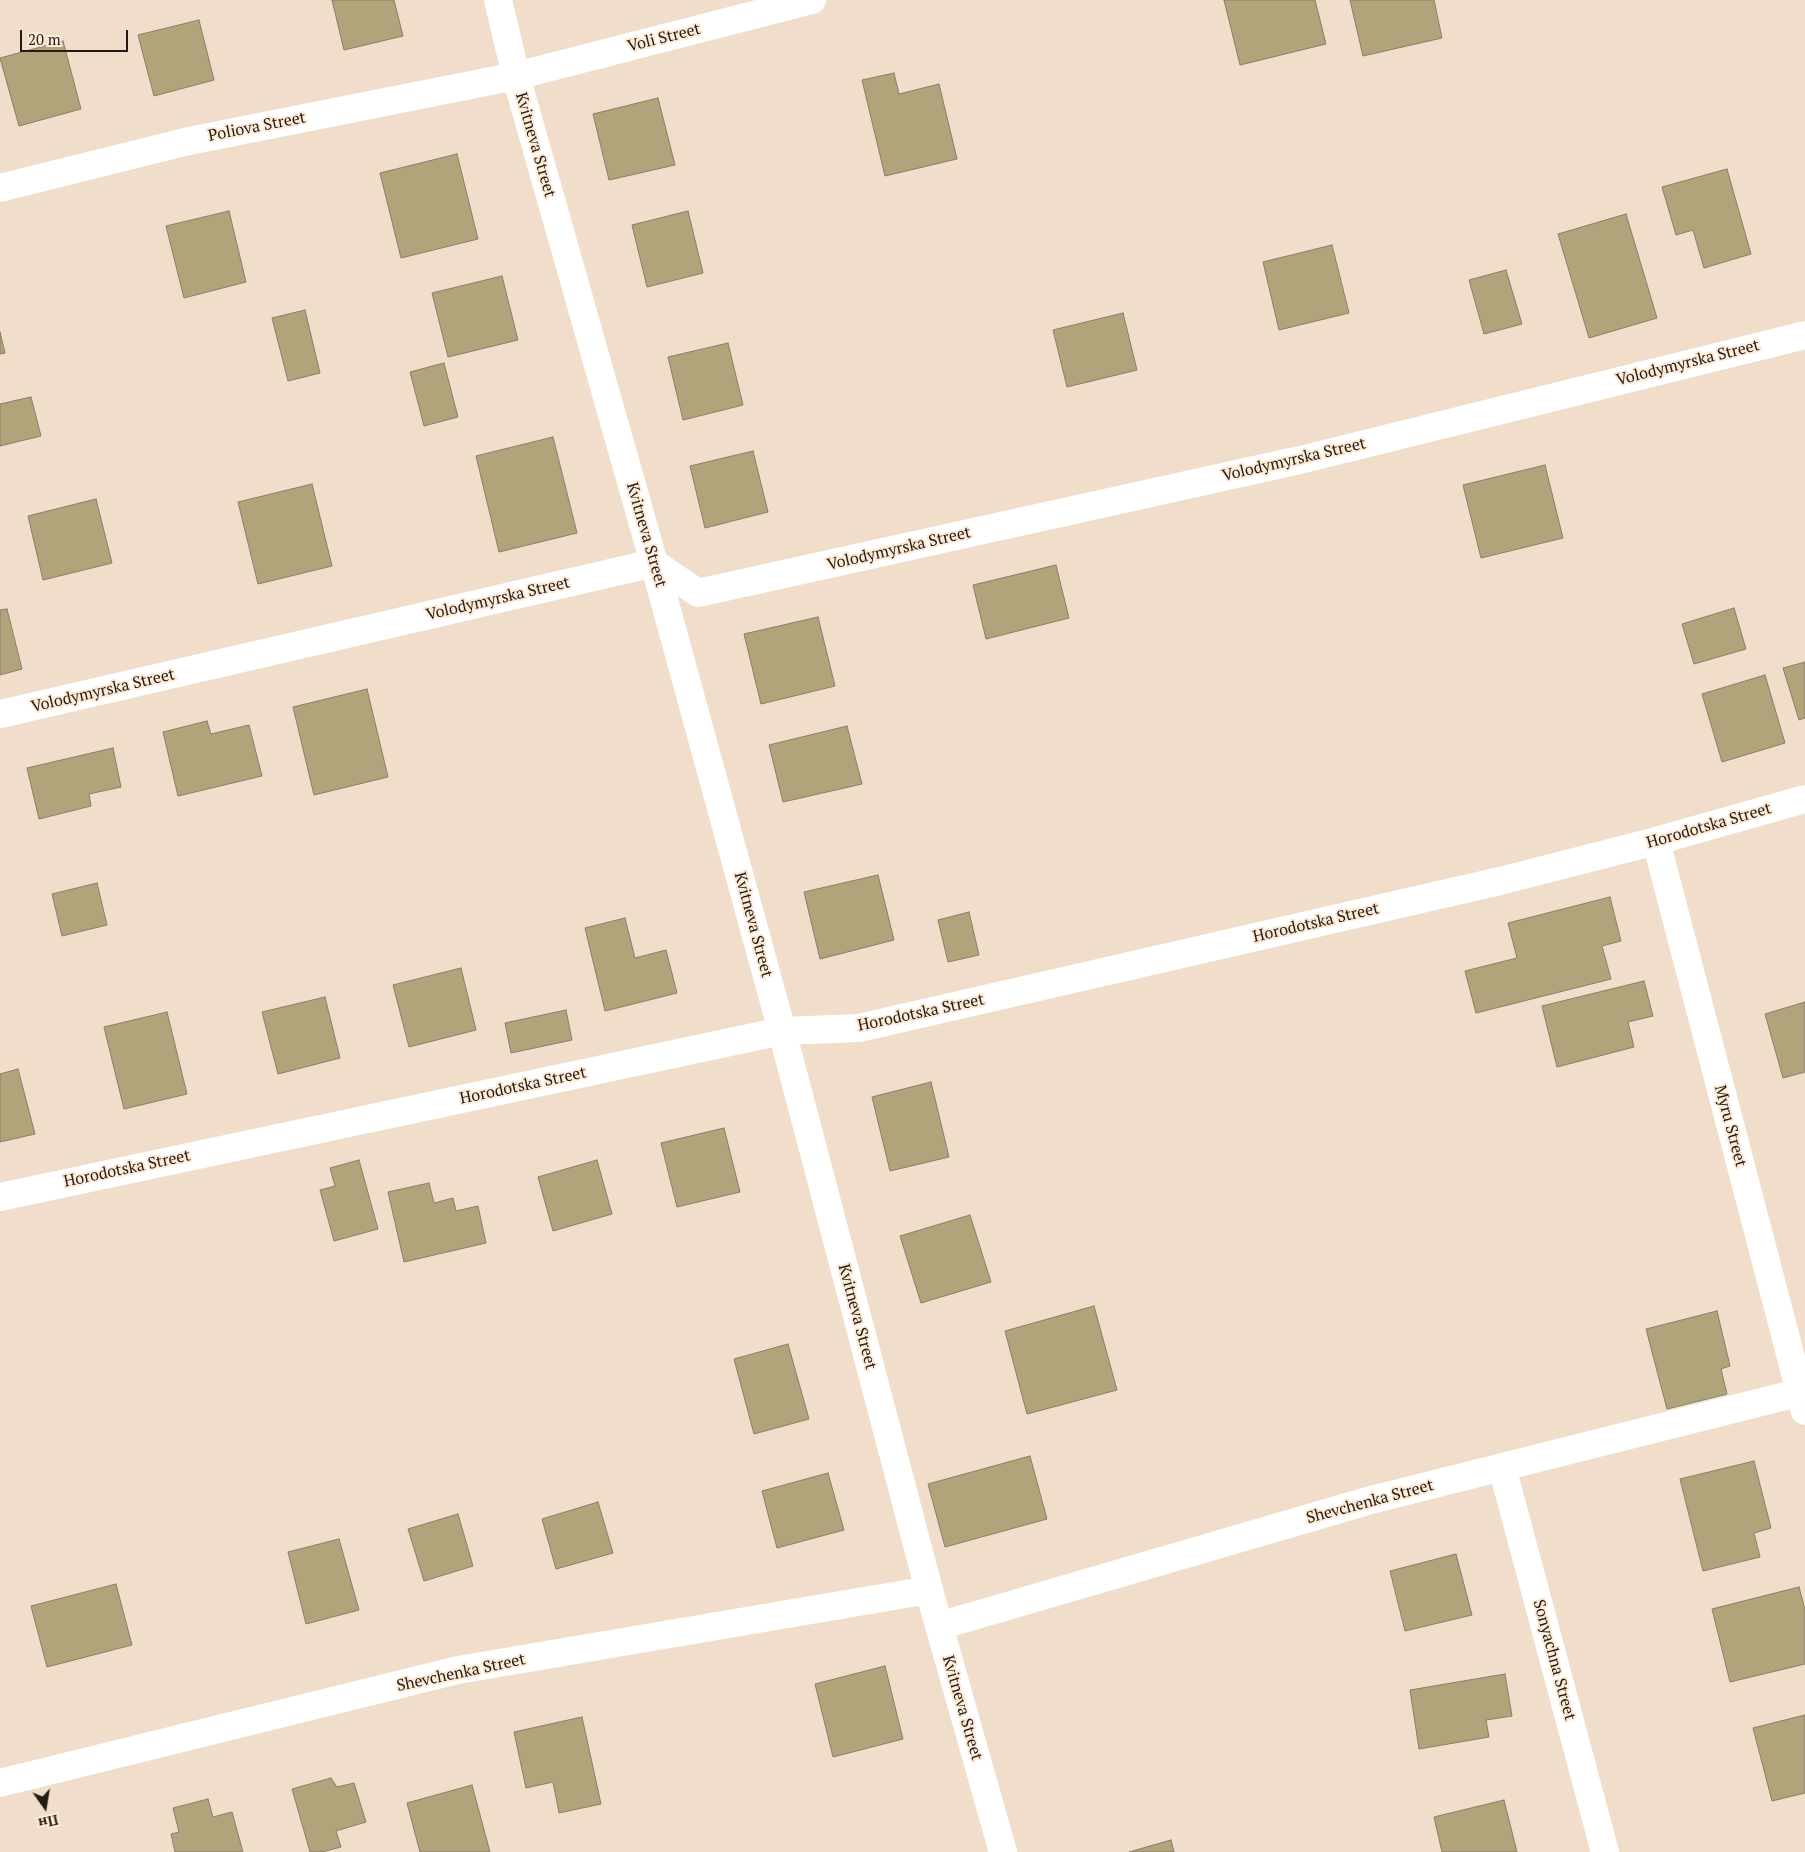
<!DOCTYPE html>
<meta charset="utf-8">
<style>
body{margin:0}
#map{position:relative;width:1805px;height:1852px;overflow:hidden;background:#f0ddca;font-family:"PT Serif",serif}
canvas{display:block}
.north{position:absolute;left:20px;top:1782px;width:50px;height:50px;-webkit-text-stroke:4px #fdead7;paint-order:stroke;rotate:167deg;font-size:14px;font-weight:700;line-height:20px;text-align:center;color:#231c15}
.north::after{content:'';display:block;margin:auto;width:18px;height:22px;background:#231c15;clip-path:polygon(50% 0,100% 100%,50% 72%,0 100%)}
.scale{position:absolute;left:20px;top:30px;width:108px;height:22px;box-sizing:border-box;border:2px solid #231c15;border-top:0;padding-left:6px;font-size:15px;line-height:18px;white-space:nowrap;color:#231c15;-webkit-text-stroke:4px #fdead7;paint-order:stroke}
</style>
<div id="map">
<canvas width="1805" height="1852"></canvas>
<div class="north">Пн</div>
<div class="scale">20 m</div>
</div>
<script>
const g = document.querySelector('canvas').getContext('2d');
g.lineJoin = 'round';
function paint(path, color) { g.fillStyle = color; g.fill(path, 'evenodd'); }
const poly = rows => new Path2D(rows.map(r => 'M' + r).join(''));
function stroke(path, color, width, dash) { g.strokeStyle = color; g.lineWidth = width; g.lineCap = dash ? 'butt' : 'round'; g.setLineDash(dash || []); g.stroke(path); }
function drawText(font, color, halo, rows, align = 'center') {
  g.font = font + ' "PT Serif",serif'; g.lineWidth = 4; g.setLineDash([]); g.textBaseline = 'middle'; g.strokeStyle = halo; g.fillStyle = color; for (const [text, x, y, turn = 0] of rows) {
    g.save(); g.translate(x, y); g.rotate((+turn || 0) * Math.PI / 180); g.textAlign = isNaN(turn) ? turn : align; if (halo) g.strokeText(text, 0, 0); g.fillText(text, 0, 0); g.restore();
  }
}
const building = poly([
 [332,0,394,0,403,36,344,50,332,0],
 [1224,0,1315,0,1326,44,1240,65,1224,0],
 [1350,0,1434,0,1442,38,1363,56,1350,0],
 [199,20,214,80,154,96,138,35,199,20],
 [63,41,81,109,19,126,0,58,63,41],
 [894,73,899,94,939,84,957,159,885,176,862,80,894,73],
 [658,98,675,165,609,180,593,114,658,98],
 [457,154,478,239,401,258,380,173,457,154],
 [1727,169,1751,254,1704,268,1693,230,1676,235,1662,187,1727,169],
 [229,211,246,282,184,298,166,226,229,211],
 [688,211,703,273,647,287,632,225,688,211],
 [1626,214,1657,318,1589,338,1558,234,1626,214],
 [1332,245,1349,313,1279,330,1263,262,1332,245],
 [1506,270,1522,324,1484,334,1469,280,1506,270],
 [502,276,518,340,448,357,432,293,502,276],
 [305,310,320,373,288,381,272,318,305,310],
 [1123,313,1137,370,1067,387,1053,330,1123,313],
 [0,332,5,353,0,354,0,332],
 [728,343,743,405,683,420,668,357,728,343],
 [444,363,458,417,424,426,410,372,444,363],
 [31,397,41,436,0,446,0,404,31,397],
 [553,437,577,533,499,552,476,456,553,437],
 [753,451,768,512,705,528,690,466,753,451],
 [1545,465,1563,538,1481,558,1463,485,1545,465],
 [312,484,332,566,258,584,238,502,312,484],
 [96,499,112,563,43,580,28,516,96,499],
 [1056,565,1069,618,986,639,973,585,1056,565],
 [1734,608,1746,649,1694,664,1682,624,1734,608],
 [7,609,22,669,0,675,0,610,7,609],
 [818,617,835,686,761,704,744,634,818,617],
 [1805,662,1805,718,1799,720,1783,668,1805,662],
 [1765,675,1785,743,1722,762,1702,694,1765,675],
 [367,689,388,777,314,795,293,707,367,689],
 [207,721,211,734,249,725,262,776,178,796,163,732,207,721],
 [847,726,862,784,783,802,769,745,847,726],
 [113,748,121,787,89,794,91,806,39,819,27,768,113,748],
 [878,875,894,940,820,959,804,892,878,875],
 [97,883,107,925,62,936,52,894,97,883],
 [1610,897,1621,941,1602,946,1611,979,1476,1013,1465,971,1517,958,1508,923,1610,897],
 [969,912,979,955,948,962,938,920,969,912],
 [625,918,635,958,666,950,677,993,605,1011,585,928,625,918],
 [461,968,476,1030,409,1047,393,985,461,968],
 [1644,981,1653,1016,1628,1022,1634,1047,1557,1067,1542,1006,1644,981],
 [325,997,340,1058,278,1074,262,1012,325,997],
 [1805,1002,1805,1072,1783,1078,1765,1014,1805,1002],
 [566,1010,572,1040,511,1053,505,1023,566,1010],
 [167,1012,187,1094,124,1109,104,1027,167,1012],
 [18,1069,35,1134,0,1142,0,1074,18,1069],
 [931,1082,949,1157,890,1171,872,1097,931,1082],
 [724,1128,740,1192,677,1207,661,1143,724,1128],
 [359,1160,378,1229,334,1241,320,1190,335,1186,330,1168,359,1160],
 [597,1160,612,1214,553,1231,538,1177,597,1160],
 [429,1183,434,1203,453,1198,456,1211,478,1206,486,1243,404,1262,388,1192,429,1183],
 [970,1215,991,1282,921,1303,900,1236,970,1215],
 [1094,1306,1117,1390,1027,1414,1005,1331,1094,1306],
 [1717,1311,1730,1366,1721,1369,1727,1394,1667,1409,1646,1329,1717,1311],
 [788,1344,809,1419,754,1434,734,1359,788,1344],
 [1030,1456,1047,1519,945,1547,928,1484,1030,1456],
 [1754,1461,1771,1528,1754,1533,1760,1557,1703,1571,1680,1479,1754,1461],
 [828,1473,844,1530,777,1548,762,1491,828,1473],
 [598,1502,613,1553,556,1569,542,1519,598,1502],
 [458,1514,473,1566,424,1581,408,1529,458,1514],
 [339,1539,359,1610,306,1624,288,1552,339,1539],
 [1456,1554,1472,1615,1405,1631,1390,1571,1456,1554],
 [116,1584,132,1645,47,1667,31,1606,116,1584],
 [1799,1587,1805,1610,1805,1664,1730,1682,1712,1609,1799,1587],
 [885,1666,903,1739,833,1757,815,1684,885,1666],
 [1505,1674,1512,1716,1486,1720,1489,1737,1419,1749,1410,1690,1505,1674],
 [1805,1715,1805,1793,1772,1801,1753,1728,1805,1715],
 [582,1717,601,1804,559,1813,553,1782,526,1788,514,1732,582,1717],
 [331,1778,337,1787,354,1783,366,1822,336,1831,341,1847,322,1852,310,1852,292,1789,331,1778],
 [472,1785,490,1852,420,1852,407,1803,472,1785],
 [208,1799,213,1817,232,1812,243,1852,175,1852,171,1834,179,1832,173,1808,208,1799],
 [1504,1800,1517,1852,1442,1852,1434,1817,1504,1800],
 [1171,1840,1174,1852,1129,1852,1171,1840]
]);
paint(building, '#b0a47b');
stroke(building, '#867f6a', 1);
stroke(poly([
 [498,0,516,76,654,563,782,1031,929,1590,1003,1852],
 [0,188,189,141,516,76,812,0],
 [0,714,654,563,698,593,1300,460,1805,335],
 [1656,841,1805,1411],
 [0,1197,782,1031,859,1028,1500,881,1656,841,1805,799],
 [1502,1467,1605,1852],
 [939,1626,1371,1500,1805,1391],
 [0,1783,458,1670,929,1590]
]), '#fff', 28);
drawText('16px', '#231c15', '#fdead7', [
 ["Voli Street",664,38,-14],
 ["Poliova Street",257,127,-11],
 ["Kvitneva Street",535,145,74],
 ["Volodymyrska Street",1688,363,-14],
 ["Volodymyrska Street",1294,460,-13],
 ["Kvitneva Street",646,535,74],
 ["Volodymyrska Street",899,549,-13],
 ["Volodymyrska Street",498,599,-13],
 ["Volodymyrska Street",103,691,-13],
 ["Horodotska Street",1709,826,-16],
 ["Horodotska Street",1316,923,-13],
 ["Kvitneva Street",753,925,75],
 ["Horodotska Street",921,1013,-12],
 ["Horodotska Street",523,1086,-12],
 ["Myru Street",1730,1126,75],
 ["Horodotska Street",127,1169,-12],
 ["Kvitneva Street",857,1317,75],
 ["Shevchenka Street",1370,1502,-15],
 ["Sonyachna Street",1554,1660,75],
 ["Shevchenka Street",461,1673,-12],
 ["Kvitneva Street",962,1708,74]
]);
</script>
